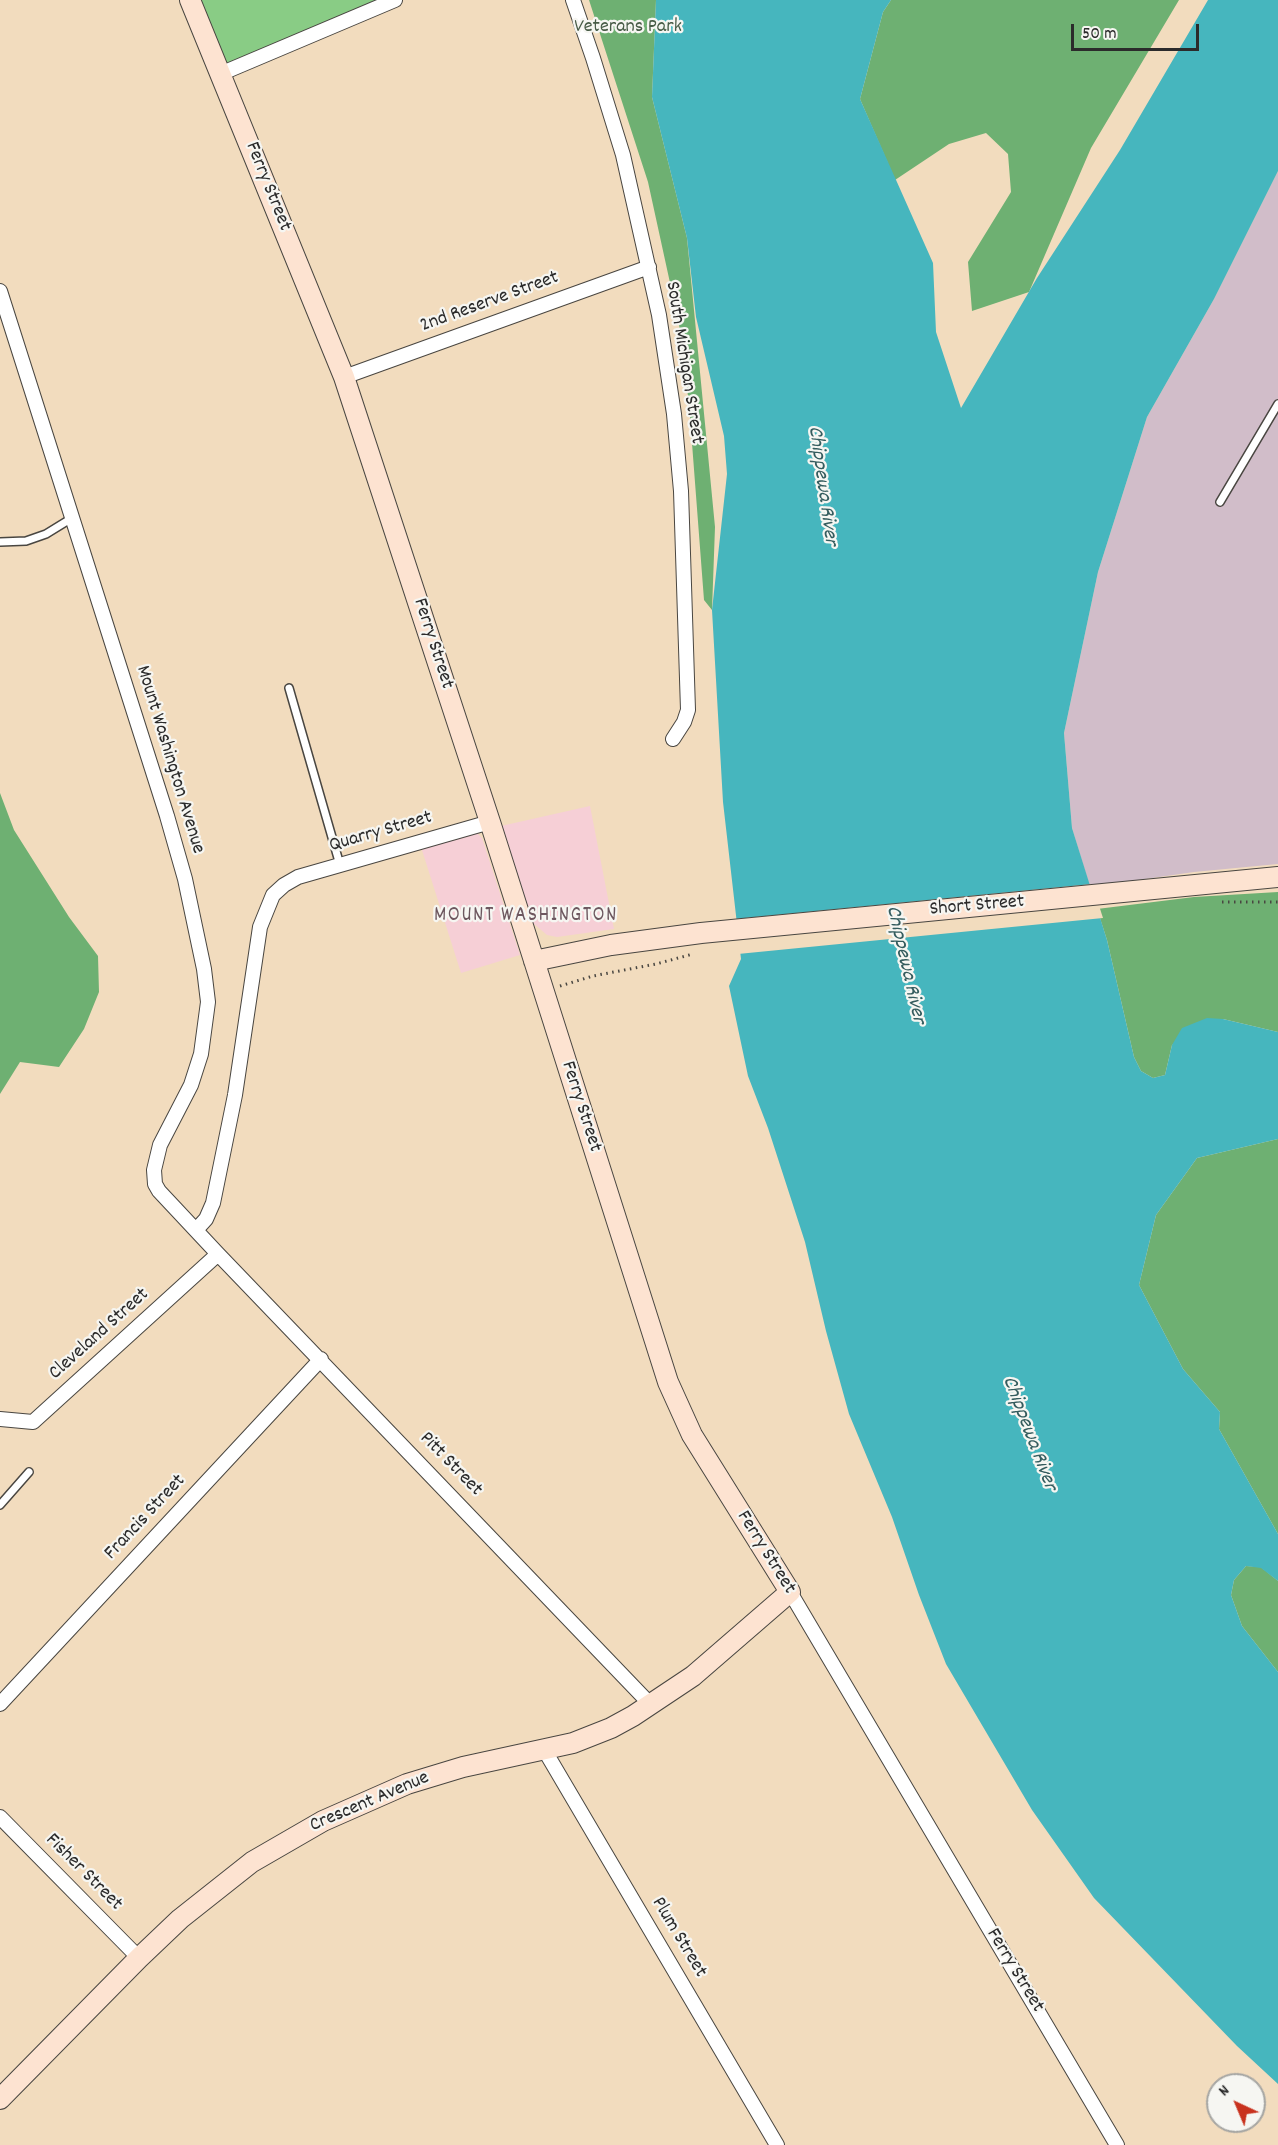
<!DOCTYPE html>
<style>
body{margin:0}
#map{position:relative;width:1278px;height:2145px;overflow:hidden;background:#f2dcbe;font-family:Dekko,sans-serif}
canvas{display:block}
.north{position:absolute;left:1206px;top:2073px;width:60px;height:60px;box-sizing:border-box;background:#f6f6f2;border:2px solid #a5a5a2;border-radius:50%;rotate:316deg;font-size:16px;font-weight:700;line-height:24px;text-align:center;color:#2b2b2b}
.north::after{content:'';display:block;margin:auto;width:21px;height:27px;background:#c8321e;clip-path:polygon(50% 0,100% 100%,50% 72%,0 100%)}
.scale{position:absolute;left:1071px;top:24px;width:128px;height:27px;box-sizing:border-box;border:3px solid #2b2b2b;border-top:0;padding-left:8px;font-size:18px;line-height:21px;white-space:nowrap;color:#2b2b2b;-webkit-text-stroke:4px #f6f6f2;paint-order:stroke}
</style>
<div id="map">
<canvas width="1278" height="2145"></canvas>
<div class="north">N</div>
<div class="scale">50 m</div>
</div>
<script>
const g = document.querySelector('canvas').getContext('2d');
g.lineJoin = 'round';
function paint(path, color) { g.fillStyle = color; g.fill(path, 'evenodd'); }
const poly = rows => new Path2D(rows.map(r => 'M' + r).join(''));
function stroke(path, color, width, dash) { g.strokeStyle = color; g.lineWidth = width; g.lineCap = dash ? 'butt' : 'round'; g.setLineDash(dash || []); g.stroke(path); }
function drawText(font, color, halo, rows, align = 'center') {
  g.font = font + ' Dekko,sans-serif'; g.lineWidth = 4.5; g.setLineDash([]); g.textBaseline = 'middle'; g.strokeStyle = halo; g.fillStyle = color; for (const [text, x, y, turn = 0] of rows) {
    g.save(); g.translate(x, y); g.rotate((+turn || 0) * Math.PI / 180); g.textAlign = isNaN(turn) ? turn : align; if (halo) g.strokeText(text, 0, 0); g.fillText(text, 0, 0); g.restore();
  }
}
paint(poly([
 [590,806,614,929,557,937,547,935,533,923,501,826],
 [470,831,477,833,482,838,520,955,461,973,421,847]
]), '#f6cfd6');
paint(poly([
 [1278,171,1278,864,1194,872,1090,887,1072,828,1064,733,1098,572,1147,417,1214,299]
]), '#d1bdc9');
paint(poly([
 [190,0,395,0,220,74]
]), '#89cc85');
paint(poly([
 [589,0,656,0,652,97,687,238,715,527,712,610,704,600,689,404,679,324,648,182],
 [891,0,1179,0,1091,148,1029,292,972,311,968,262,1011,192,1008,154,986,133,949,144,895,180,860,99,883,12],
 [0,793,14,830,69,917,98,956,99,992,84,1029,59,1067,20,1062,0,1094],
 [1278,892,1278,1032,1223,1019,1172,1045,1165,1075,1153,1078,1141,1071,1134,1057,1107,940,1097,909,1194,897],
 [1278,1139,1278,1534,1219,1429,1220,1412,1183,1369,1139,1285,1156,1215,1197,1158],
 [1246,1566,1261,1567,1278,1581,1278,1672,1242,1626,1231,1595,1234,1580]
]), '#6eb072');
paint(poly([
 [656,0,891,0,883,12,860,99,933,263,936,332,961,408,1037,278,1120,150,1208,0,1278,0,1278,171,1214,299,1147,417,1098,572,1064,733,1072,828,1107,940,1134,1057,1141,1071,1153,1078,1165,1075,1172,1045,1182,1028,1207,1018,1223,1019,1278,1032,1278,1139,1197,1158,1156,1215,1139,1285,1183,1369,1220,1412,1219,1429,1278,1534,1278,1581,1261,1568,1246,1566,1234,1580,1231,1595,1242,1626,1278,1672,1278,2084,1237,2046,1094,1898,1032,1810,946,1664,919,1595,892,1517,849,1414,826,1331,805,1242,768,1128,748,1076,729,986,741,959,723,802,712,610,727,474,724,436,696,317,687,238,652,97]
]), '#46b6be');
paint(poly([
 [1092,884,1103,918,738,954,735,919]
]), '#f2dcbe');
const lane = poly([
 [1220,502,1278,404],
 [0,542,26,541,46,534,72,518],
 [289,688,340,865],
 [0,1505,29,1472]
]);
const street = poly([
 [573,0,593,58,623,155,659,315,674,414,681,491,688,710,684,722,673,739],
 [220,74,395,0],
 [0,291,167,816,185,879,204,969,208,1002,201,1054,191,1085,160,1145,154,1170,155,1184,159,1191,218,1254,651,1705],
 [344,377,649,267],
 [196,1230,206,1219,213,1203,235,1095,260,927,273,895,284,885,298,877,490,822],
 [0,1419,33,1422,218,1254],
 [790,1592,1117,2145],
 [0,1704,321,1359],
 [545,1751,777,2145],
 [0,1817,139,1958]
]);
const secondary = poly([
 [534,961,611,945,701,933,1278,877],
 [0,2099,139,1958,180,1919,252,1862,323,1821,407,1784,463,1767,573,1743,611,1728,633,1716,693,1676,790,1592,692,1435,668,1382,490,822,344,377,190,0]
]);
stroke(lane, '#494641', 10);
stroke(street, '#494641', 16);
stroke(secondary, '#494641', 22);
stroke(poly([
 [1222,902,1278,902],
 [560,986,593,976,656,964,693,954]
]), '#494641', 3, [1.5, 4.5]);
stroke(lane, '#fff', 7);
stroke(street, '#fff', 14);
stroke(secondary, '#fde3d1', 20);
drawText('20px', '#475b46', '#f6f6f2', [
 ["Veterans Park",628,28]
]);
drawText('20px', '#2b2b2b', '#f6f6f2', [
 ["Ferry Street",267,187,68],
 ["2nd Reserve Street",490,303,-20],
 ["South Michigan Street",683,363,81],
 ["Ferry Street",432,644,72],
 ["Mount Washington Avenue",169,760,73],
 ["Quarry Street",381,833,-16],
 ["Short Street",977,907,-5],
 ["Ferry Street",580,1107,72],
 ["Cleveland Street",100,1335,-42],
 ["Pitt Street",450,1465,46],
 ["Francis Street",146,1518,-47],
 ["Ferry Street",765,1553,58],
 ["Crescent Avenue",370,1803,-23],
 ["Fisher Street",83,1873,45],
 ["Plum Street",678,1938,59],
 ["Ferry Street",1014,1971,59]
]);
drawText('italic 21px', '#345c5e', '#f6f6f2', [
 ["Chippewa River",821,486,82],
 ["Chippewa River",904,965,77],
 ["Chippewa River",1028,1434,69]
]);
g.letterSpacing = '1.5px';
drawText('21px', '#6d575f', '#f6f6f2', [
 ["MOUNT WASHINGTON",526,917]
]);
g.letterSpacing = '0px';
</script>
